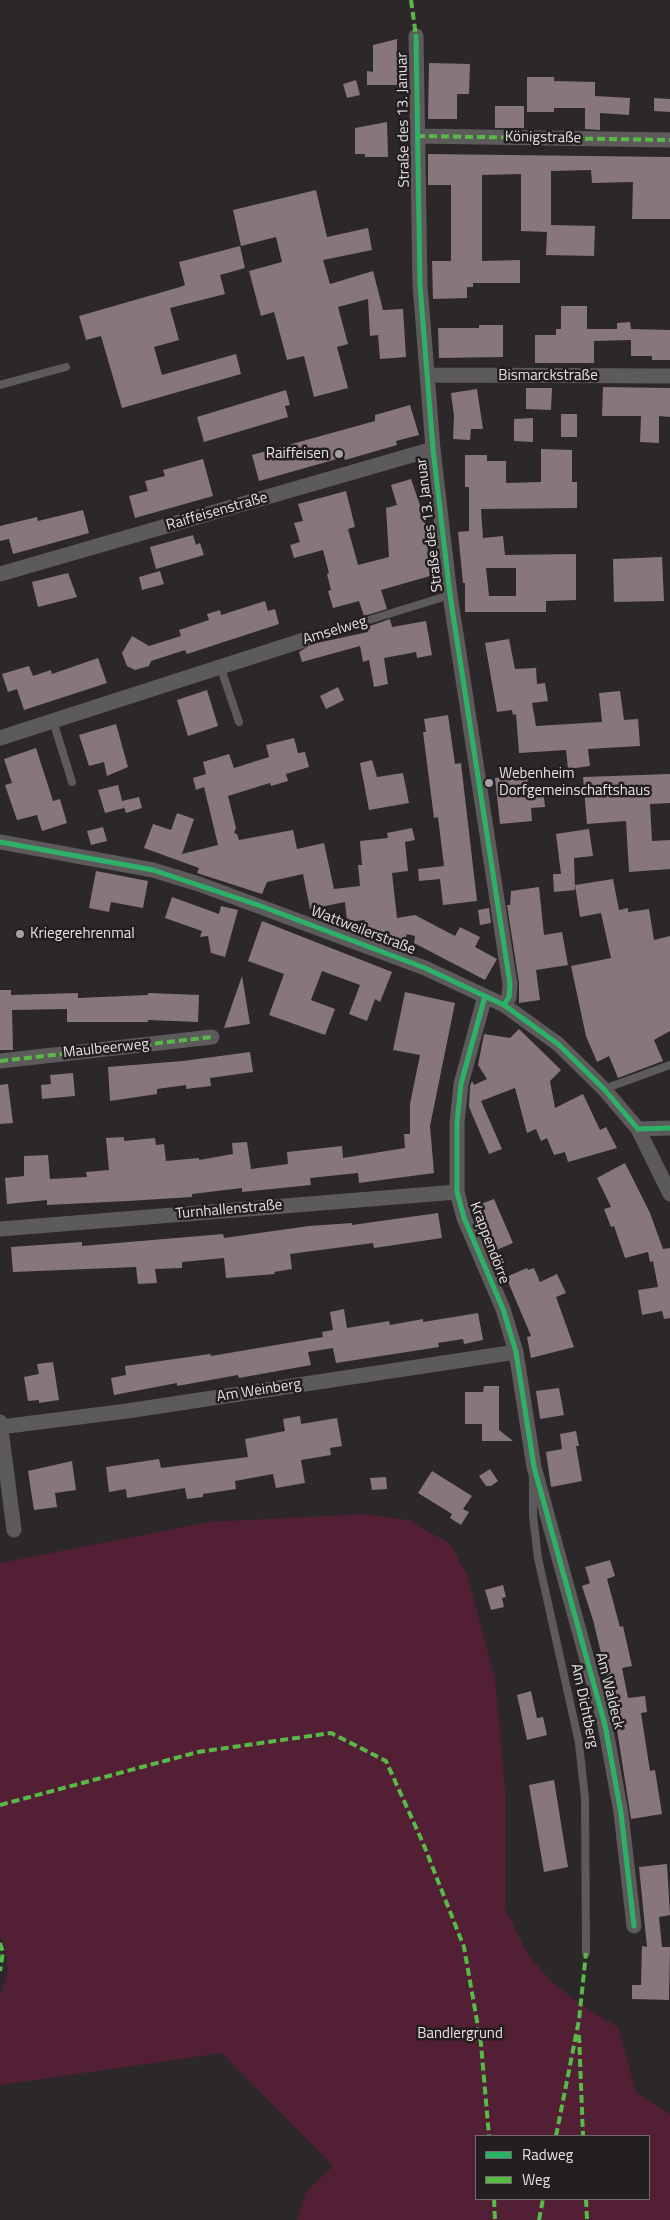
<!DOCTYPE html>
<meta charset="utf-8">
<style>
body{margin:0}
#map{position:relative;width:670px;height:2220px;overflow:hidden;background:#2c282a;font-family:"Titillium Web",sans-serif}
canvas{display:block}
.legend{position:absolute;left:475px;top:2135px;width:175px;height:65px;box-sizing:border-box;background:#231e1f;border:1px solid #706c6d;margin:0;padding:6px 9px;list-style:none;font-size:15px;color:#e4e0e1}
.legend li{display:flex;align-items:center;gap:10px;height:25px}
.legend b{width:25px;border:1px solid #706c6d}
</style>
<div id="map">
<canvas width="670" height="2220"></canvas>
<ul class="legend">
<li><b style="height:6px;background:#2db169"></b>Radweg</li>
<li><b style="height:6px;background:#58b947"></b>Weg</li>
</ul>
</div>
<script>
const g = document.querySelector('canvas').getContext('2d');
g.lineJoin = 'round';
function paint(path, color) { g.fillStyle = color; g.fill(path, 'evenodd'); }
const poly = rows => new Path2D(rows.map(r => 'M' + r).join(''));
function stroke(path, color, width, dash) { g.strokeStyle = color; g.lineWidth = width; g.lineCap = dash ? 'butt' : 'round'; g.setLineDash(dash || []); g.stroke(path); }
function drawText(font, color, halo, rows, align = 'center') {
  g.font = font + ' "Titillium Web",sans-serif'; g.lineWidth = 5; g.setLineDash([]); g.textBaseline = 'middle'; g.strokeStyle = halo; g.fillStyle = color; for (const [text, x, y, turn = 0] of rows) {
    g.save(); g.translate(x, y); g.rotate((+turn || 0) * Math.PI / 180); g.textAlign = isNaN(turn) ? turn : align; if (halo) g.strokeText(text, 0, 0); g.fillText(text, 0, 0); g.restore();
  }
}
paint(poly([
 [363,1514,409,1520,450,1544,467,1575,495,1679,505,1788,505,1909,528,1955,554,1984,589,2010,618,2027,636,2092,670,2114,670,2220,297,2220,306,2192,333,2166,222,2053,0,2085,0,1996,8,1971,5,1947,0,1937,0,1563,209,1522],
 [649,2136,649,2199,476,2199,476,2136]
]), '#521f34');
paint(poly([
 [397,39,397,85,367,85,367,71,373,72,373,45],
 [429,63,470,64,469,94,457,94,457,119,428,119],
 [527,77,554,77,554,81,595,82,595,96,630,98,629,115,600,113,600,130,585,129,585,108,554,108,554,112,527,112],
 [356,80,360,95,347,98,343,84],
 [654,98,670,99,670,112,654,111],
 [495,106,524,106,524,128,495,128],
 [387,122,388,157,365,157,365,154,355,154,355,128],
 [428,154,670,157,670,219,632,219,633,182,592,183,591,170,551,171,551,225,595,226,594,256,546,255,547,232,521,231,521,174,482,175,482,261,520,260,520,283,473,283,473,287,467,287,467,298,433,299,432,261,451,261,451,185,428,185],
 [316,190,327,237,368,228,372,250,323,260,330,284,373,271,383,310,403,309,406,357,380,359,378,335,370,336,368,299,338,307,348,344,337,347,348,388,314,397,304,356,287,360,274,312,261,316,249,271,282,262,276,237,241,246,233,210],
 [240,246,245,268,220,275,225,294,170,308,179,340,154,347,162,375,236,354,241,374,122,408,101,336,86,340,79,316,180,287,185,285,179,262],
 [561,306,587,306,587,329,617,329,617,323,630,322,631,329,670,330,670,360,652,360,652,356,631,356,631,340,594,341,594,363,535,363,535,335,556,335,556,329,561,329],
 [479,325,503,325,503,357,439,358,438,328,479,328],
 [603,387,670,388,670,417,659,416,659,443,640,442,641,416,602,416],
 [526,388,552,388,551,410,526,409],
 [477,389,483,429,471,429,470,440,453,439,454,416,451,393],
 [286,390,290,405,285,406,288,417,204,442,197,417],
 [410,405,419,435,396,441,397,445,345,460,344,457,259,481,252,455,375,421,375,415],
 [561,414,577,414,577,437,561,437],
 [533,418,533,442,514,441,514,419],
 [541,449,572,450,572,482,577,482,577,508,481,509,483,538,503,536,505,555,576,554,576,600,546,601,546,612,465,612,465,583,463,583,458,532,469,531,469,487,465,487,465,455,487,455,487,461,506,461,506,483,541,482],
 [486,568,516,568,516,596,489,596],
 [203,459,213,496,135,518,129,496,148,491,145,481,165,476,163,470],
 [411,479,425,520,430,576,381,590,387,609,364,616,359,601,333,608,328,591,331,590,327,574,329,573,323,550,294,558,290,545,300,542,294,523,303,521,298,504,346,491,355,527,348,529,358,565,389,557,386,508,397,505,391,485],
 [83,510,89,533,13,554,9,539,0,541,0,526,37,517,38,521],
 [193,535,196,545,200,543,204,555,156,569,150,547],
 [662,557,664,601,614,602,613,559],
 [160,571,164,584,142,590,139,577],
 [68,573,77,597,38,607,32,582],
 [265,601,268,611,275,609,279,624,187,654,185,650,151,661,149,666,135,670,127,666,122,653,132,636,149,646,181,636,179,630,209,620,207,614,220,610,221,615],
 [390,619,392,627,426,621,432,655,417,658,416,652,384,658,388,684,374,687,369,660,363,662,360,646,302,662,299,652,312,644,368,632,367,627],
 [509,639,515,669,536,668,537,684,545,683,548,701,532,703,536,726,602,722,599,693,620,691,624,720,638,719,640,746,588,749,590,766,568,769,566,750,519,753,516,714,513,715,512,710,497,712,485,643],
 [98,658,107,683,24,710,17,689,8,692,2,674,29,666,33,676,51,670,52,674],
 [338,687,344,700,326,709,320,696],
 [207,690,218,726,188,736,177,700],
 [448,715,455,764,461,763,477,901,443,905,440,879,419,881,418,869,444,866,438,817,434,818,423,732,426,732,424,719],
 [116,724,128,767,107,776,104,762,89,766,79,735],
 [294,738,298,753,305,752,309,767,286,774,288,781,271,786,270,783,228,796,236,828,234,833,237,834,239,840,293,830,297,849,324,843,334,889,360,886,358,865,362,865,360,841,388,838,387,833,412,828,415,840,405,842,408,871,392,873,397,918,415,915,455,936,460,927,480,937,475,947,497,959,485,980,414,943,415,936,407,934,401,949,360,933,365,920,347,922,345,902,310,909,303,874,267,882,262,894,197,873,199,868,144,848,153,824,171,830,177,813,194,819,182,854,218,845,204,787,196,790,193,778,206,774,203,762,229,754,234,768,269,757,266,745],
 [36,748,53,801,60,799,67,823,42,831,37,815,17,820,5,785,12,783,4,759],
 [372,760,377,777,403,773,409,803,369,810,360,763],
 [670,774,670,803,650,804,652,841,670,840,670,869,629,872,626,821,587,824,583,777],
 [527,775,529,791,543,789,545,807,531,808,532,821,500,824,495,778],
 [118,785,124,808,105,813,98,790],
 [139,797,142,808,126,813,122,801],
 [103,827,107,841,91,845,87,831],
 [589,829,593,856,574,858,575,890,554,892,553,874,561,874,556,834],
 [96,871,148,881,143,908,111,902,109,912,89,908],
 [613,879,619,910,628,908,628,912,649,909,654,940,670,936,670,1031,654,1040,663,1061,618,1078,609,1056,597,1062,586,1036,571,966,611,958,601,913,580,917,575,885],
 [539,887,544,935,562,932,568,965,536,970,540,1000,519,1003,519,983,507,905,510,905,511,891],
 [172,897,219,914,221,906,238,910,225,957,211,953,208,936,200,937,202,931,165,918],
 [489,908,491,923,480,925,478,910],
 [262,921,392,972,380,1002,375,999,367,1021,349,1014,360,985,322,971,311,1000,335,1009,325,1035,269,1015,284,974,248,961],
 [242,976,250,1024,224,1028],
 [0,990,11,990,11,995,78,993,78,998,148,995,148,993,199,995,198,1022,148,1020,148,1022,67,1022,67,1009,12,1010,13,1050,0,1050],
 [405,992,455,1003,430,1126,434,1173,359,1183,358,1173,310,1178,311,1185,242,1192,242,1188,192,1194,192,1197,128,1201,47,1205,47,1200,7,1204,5,1178,24,1176,24,1156,48,1155,50,1179,87,1177,86,1172,109,1170,106,1138,124,1137,124,1141,155,1138,156,1145,164,1144,166,1161,199,1158,199,1160,233,1154,232,1143,247,1142,251,1169,288,1164,287,1152,342,1146,343,1158,405,1148,404,1134,410,1134,410,1104,420,1055,393,1050],
 [519,1029,561,1070,550,1081,555,1108,583,1094,600,1130,606,1127,617,1148,568,1162,565,1152,554,1155,547,1138,541,1141,536,1129,527,1133,515,1088,481,1101,502,1149,489,1154,469,1107,470,1086,472,1081,474,1085,487,1079,478,1065,484,1034,510,1038],
 [250,1052,253,1072,210,1078,211,1086,186,1089,186,1085,157,1089,157,1094,110,1101,108,1067,183,1061],
 [73,1073,75,1096,42,1099,41,1085,51,1084,50,1075],
 [8,1084,13,1123,0,1124,0,1085],
 [625,1163,650,1213,663,1249,670,1248,670,1318,664,1319,662,1311,642,1315,638,1290,658,1287,653,1261,650,1262,648,1252,625,1258,614,1226,611,1227,604,1209,611,1207,597,1178],
 [494,1199,513,1243,492,1252,473,1207],
 [438,1213,442,1238,374,1248,373,1243,290,1254,292,1269,274,1272,275,1274,226,1278,224,1258,182,1262,182,1268,155,1269,157,1283,138,1284,136,1267,13,1272,11,1247,82,1242,82,1246,223,1234,224,1238,309,1226,352,1223,352,1225],
 [527,1268,528,1270,534,1268,540,1282,557,1274,566,1293,556,1297,574,1347,531,1358,527,1337,531,1336,506,1277],
 [344,1309,347,1328,389,1321,390,1325,423,1319,423,1322,478,1313,483,1340,464,1344,463,1339,438,1343,439,1347,336,1363,333,1348,308,1352,311,1365,239,1378,238,1375,177,1386,177,1383,114,1395,111,1378,126,1375,125,1366,210,1354,211,1356,323,1337,322,1332,333,1330,330,1312],
 [53,1362,59,1400,39,1403,39,1400,28,1401,24,1377,39,1374,37,1364],
 [484,1386,499,1386,499,1430,513,1441,482,1441,482,1424,465,1424,465,1392,483,1392],
 [559,1388,564,1415,540,1419,536,1391],
 [300,1416,301,1424,337,1418,342,1446,330,1448,331,1455,301,1460,305,1483,276,1488,273,1474,235,1481,236,1489,203,1494,203,1497,187,1499,185,1488,127,1498,126,1489,109,1492,106,1467,159,1459,161,1468,248,1457,245,1439,285,1431,283,1419],
 [576,1431,579,1446,576,1446,582,1481,551,1487,546,1452,562,1449,560,1434],
 [72,1461,76,1490,55,1493,57,1507,34,1510,28,1471],
 [490,1469,498,1481,491,1486,486,1486,479,1476],
 [432,1471,472,1496,463,1509,469,1512,461,1525,450,1518,452,1514,418,1493],
 [386,1477,387,1489,372,1490,370,1478],
 [610,1560,615,1576,607,1579,620,1627,623,1626,632,1666,622,1668,628,1698,645,1696,647,1712,641,1713,650,1771,655,1770,662,1814,631,1819,612,1698,593,1620,582,1586,590,1583,585,1567],
 [503,1585,506,1597,502,1598,504,1607,491,1610,485,1590],
 [531,1691,537,1718,543,1717,547,1735,527,1740,517,1695],
 [554,1780,568,1867,544,1872,529,1785],
 [667,1864,670,1915,659,1917,662,1947,670,1947,669,2000,632,1999,632,1985,641,1985,642,1946,647,1947,639,1867]
]), '#87767c');
stroke(poly([
 [0,385,66,367],
 [304,640,450,595],
 [220,666,239,722],
 [53,721,72,782],
 [604,1089,670,1065],
 [533,1479,533,1516,538,1558,579,1743,585,1799,586,1953]
]), '#5d5a5b', 8);
stroke(poly([
 [416,36,420,285,433,449,450,595,510,984,509,997,504,1005],
 [417,136,670,140],
 [427,375,670,376],
 [0,574,433,449],
 [0,738,304,640],
 [0,842,153,870,199,884,425,968,504,1005,558,1044,604,1089,638,1129,670,1194],
 [485,996,461,1084,457,1123,457,1192,464,1218,503,1309,516,1352,534,1467,605,1725,621,1813,634,1926],
 [0,1061,212,1037],
 [638,1129,670,1128],
 [0,1229,457,1192],
 [0,1422,14,1530],
 [0,1427,127,1411,516,1352]
]), '#5d5a5b', 15);
stroke(poly([
 [411,0,416,36],
 [417,136,670,140],
 [0,1061,212,1037],
 [0,1805,198,1752,331,1733,386,1761,423,1843,464,1947,481,2044,489,2136],
 [0,1943,3,1952,0,1971],
 [579,2035,583,2136],
 [556,2136,579,2020,586,1953],
 [494,2199,495,2220],
 [586,2199,587,2220],
 [539,2220,543,2199]
]), '#58b947', 4, [8, 4]);
stroke(poly([
 [416,36,420,285,433,449,450,595,510,984,509,997,504,1005],
 [0,842,153,870,258,905,425,968,504,1005,558,1044,604,1089,638,1129,670,1128],
 [485,996,461,1084,457,1123,457,1192,464,1218,503,1309,516,1352,534,1467,605,1725,621,1813,634,1926]
]), '#2db169', 5);
for (const [x, y, r, color] of [
 [339,454,5,"#a4a0a1"],
 [489,783,5,"#a4a0a1"],
 [20,934,5,"#a4a0a1"]
]) { const dot = new Path2D(); dot.arc(x, y, r, 0, 2 * Math.PI); g.fillStyle = color; g.fill(dot); stroke(dot, '#231e1f', 2); }
drawText('15px', '#e4e0e1', '#231e1f', [
 ["Straße des 13. Januar",404,120,-91],
 ["Königstraße",543,138,1],
 ["Bismarckstraße",548,376],
 ["Raiffeisenstraße",217,512,-16],
 ["Straße des 13. Januar",430,525,-97],
 ["Amselweg",335,631,-17],
 ["Wattweilerstraße",363,931,21],
 ["Maulbeerweg",106,1049,-6],
 ["Turnhallenstraße",229,1210,-5],
 ["Krappendörre",489,1243,69],
 ["Am Weinberg",259,1391,-9],
 ["Am Waldeck",609,1691,76],
 ["Am Dichtberg",584,1706,78]
]);
drawText('15px', '#e4e0e1', '#231e1f', [
 ["Raiffeisen",329,454,"right"],
 ["Webenheim",499,774],
 ["Dorfgemeinschaftshaus",499,791],
 ["Kriegerehrenmal",30,934]
], 'left');
drawText('15px', '#f3dce3', '#231e1f', [
 ["Bandlergrund",460,2034]
]);
</script>
